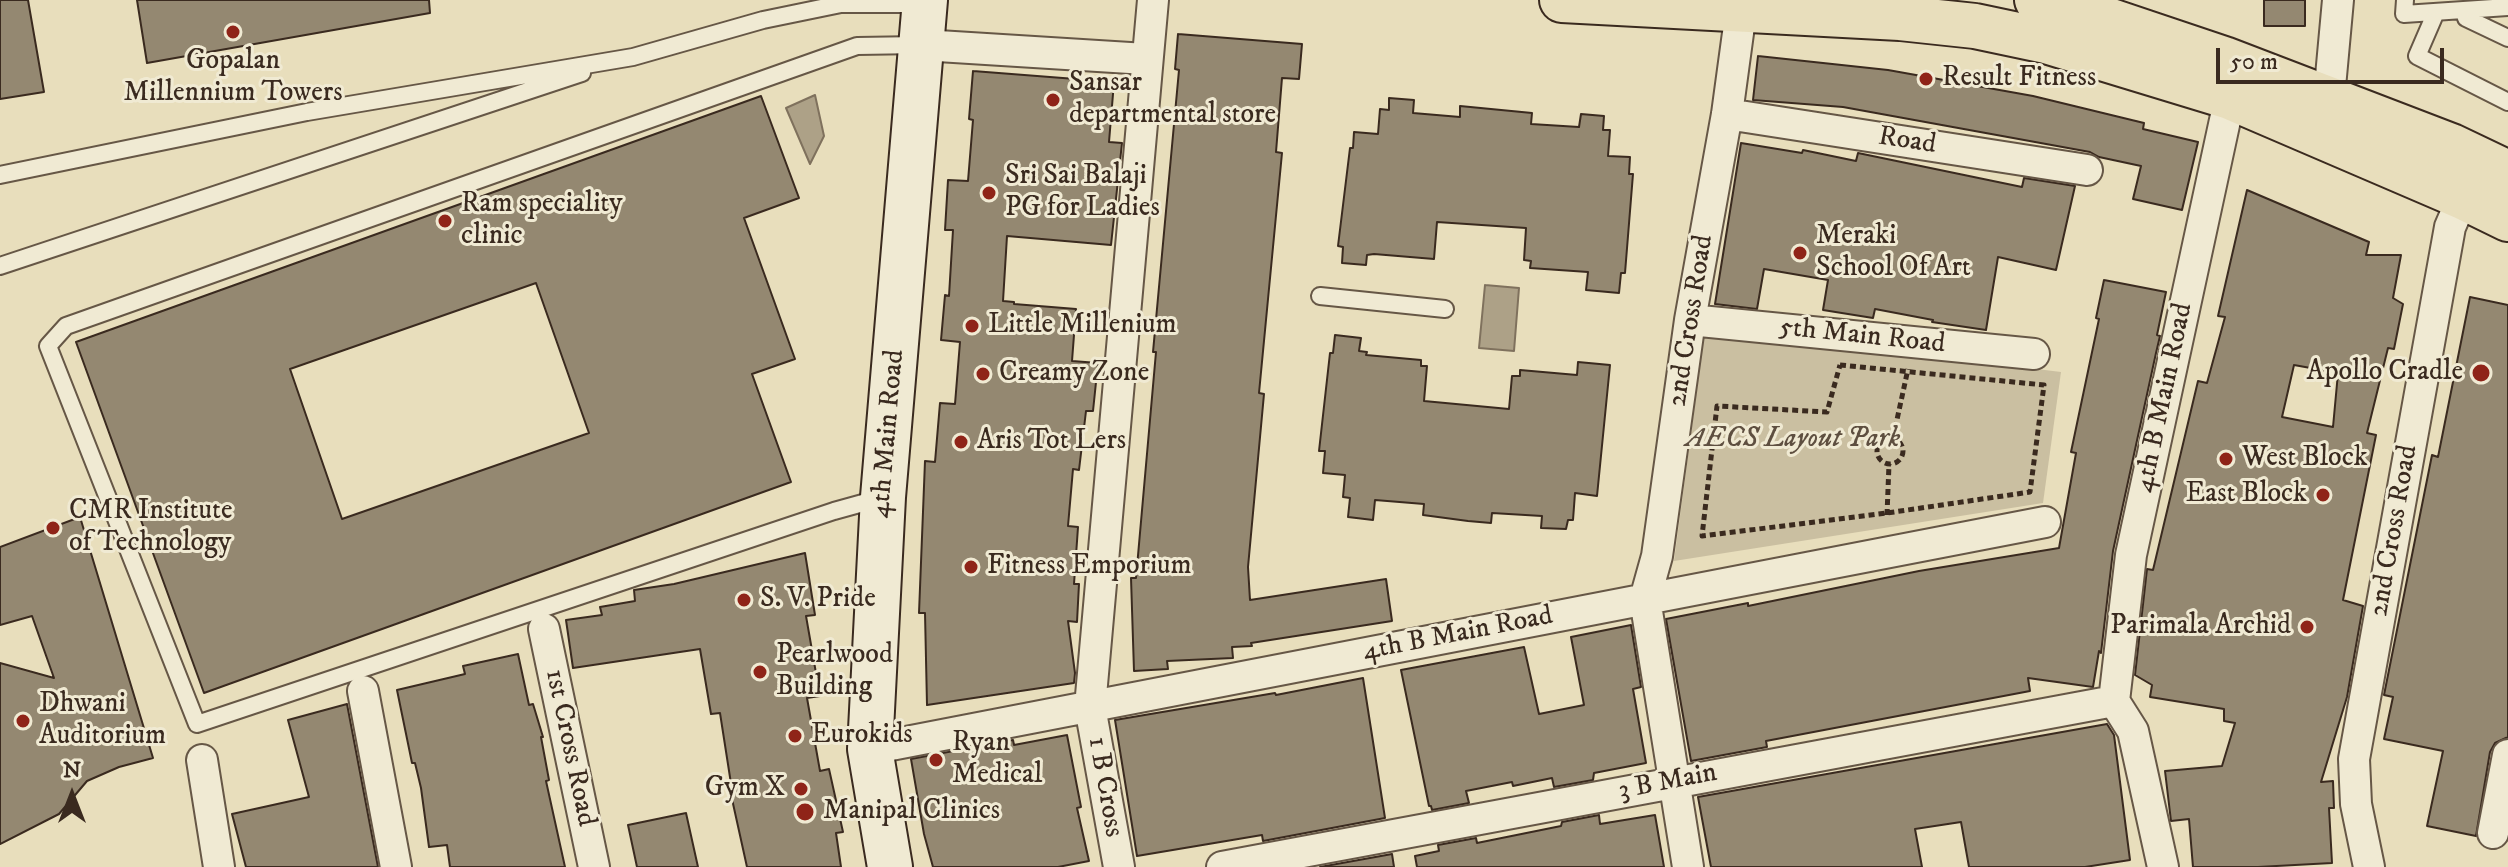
<!DOCTYPE html>
<style>
body{margin:0}
#map{position:relative;width:2508px;height:867px;overflow:hidden;background:#e8debc;font-family:"IM FELL DW Pica",serif}
canvas{display:block}
.north{position:absolute;left:32px;top:755px;width:80px;height:80px;-webkit-text-stroke:6px #f0ead3;paint-order:stroke;rotate:0deg;font-size:22px;font-weight:700;line-height:32px;text-align:center;color:#3a2a1f}
.north::after{content:'';display:block;margin:auto;width:28px;height:36px;background:#3a2a1f;clip-path:polygon(50% 0,100% 100%,50% 72%,0 100%)}
.scale{position:absolute;left:2216px;top:48px;width:228px;height:36px;box-sizing:border-box;border:4px solid #3a2a1f;border-top:0;padding-left:10px;font-size:24px;line-height:28px;white-space:nowrap;color:#3a2a1f;-webkit-text-stroke:6px #f0ead3;paint-order:stroke}
</style>
<div id="map">
<canvas width="2508" height="867"></canvas>
<div class="north">N</div>
<div class="scale">50 m</div>
</div>
<script>
const g = document.querySelector('canvas').getContext('2d');
g.lineJoin = 'round';
function paint(path, color) { g.fillStyle = color; g.fill(path, 'evenodd'); }
const poly = rows => new Path2D(rows.map(r => 'M' + r).join(''));
function stroke(path, color, width, dash) { g.strokeStyle = color; g.lineWidth = width; g.lineCap = dash ? 'butt' : 'round'; g.setLineDash(dash || []); g.stroke(path); }
function drawText(font, color, halo, rows, align = 'center') {
  g.font = font + ' "IM FELL DW Pica",serif'; g.lineWidth = 6; g.setLineDash([]); g.textBaseline = 'middle'; g.strokeStyle = halo; g.fillStyle = color; for (const [text, x, y, turn = 0] of rows) {
    g.save(); g.translate(x, y); g.rotate((+turn || 0) * Math.PI / 180); g.textAlign = isNaN(turn) ? turn : align; if (halo) g.strokeText(text, 0, 0); g.fillText(text, 0, 0); g.restore();
  }
}
paint(poly([
 [1705,328,2061,372,2043,503,1674,561]
]), '#cabfa1');
const water = poly([
 [815,95,824,136,810,164,786,108,815,95],
 [1485,285,1519,288,1514,351,1479,348,1485,285]
]);
paint(water, '#ada187');
stroke(water, '#7f715d', 2);
const building = poly([
 [0,0,28,0,44,92,0,99,0,0],
 [137,0,429,0,430,13,147,63,137,0],
 [2264,0,2305,0,2305,26,2264,26,2264,0],
 [1178,34,1302,44,1299,79,1282,78,1276,152,1282,153,1259,393,1264,394,1248,567,1250,600,1386,579,1392,621,1251,643,1252,646,1232,647,1233,658,1167,661,1168,669,1134,671,1131,578,1136,578,1156,352,1153,352,1179,70,1175,69,1178,34],
 [1758,56,1888,70,2033,96,2144,123,2143,129,2198,142,2182,210,2133,199,2141,166,2099,157,2090,152,1843,107,1753,100,1758,56],
 [973,71,1114,82,1109,142,1122,143,1111,245,1007,236,1003,301,1014,302,1014,304,1076,309,1072,361,1098,363,1093,411,1086,411,1079,470,1073,469,1068,526,1078,527,1074,584,1079,584,1077,622,1068,621,1075,673,1074,683,927,705,925,613,919,613,925,461,935,462,940,403,955,404,960,342,941,340,945,295,949,296,953,230,945,230,948,180,968,181,973,120,969,119,973,71],
 [761,96,799,198,744,218,795,359,752,374,791,482,204,693,76,342,761,96],
 [536,283,589,433,342,519,290,369,536,283],
 [1389,98,1414,100,1413,113,1460,117,1460,106,1532,113,1531,124,1579,127,1581,114,1604,116,1603,130,1610,130,1608,156,1630,157,1629,174,1633,174,1625,273,1621,273,1619,293,1586,290,1588,272,1530,268,1531,261,1524,260,1526,228,1437,222,1434,259,1374,254,1367,255,1366,265,1342,263,1343,247,1338,246,1350,148,1353,148,1354,132,1378,134,1380,109,1389,110,1389,98],
 [1741,143,1802,153,1803,150,1856,161,1858,153,2022,187,2024,178,2075,186,2056,270,1998,257,1986,330,1932,322,1933,320,1875,309,1873,318,1823,310,1828,280,1764,269,1757,309,1715,304,1741,143],
 [2247,190,2369,242,2366,255,2401,255,2393,298,2403,304,2394,349,2388,348,2367,433,2376,435,2343,600,2363,606,2347,697,2321,782,2333,781,2334,808,2329,808,2332,863,2258,867,2193,867,2189,819,2171,821,2165,771,2222,766,2235,723,2224,721,2224,709,2150,697,2152,685,2135,675,2147,569,2153,570,2198,381,2207,383,2225,317,2218,316,2247,190],
 [2294,365,2338,373,2333,427,2282,417,2294,365],
 [2104,280,2166,292,2157,335,2160,336,2156,353,2113,551,2101,653,2099,651,2093,687,2028,678,2030,691,1766,741,1767,747,1691,761,1666,619,1748,603,1748,606,1919,571,2059,548,2076,453,2071,452,2099,319,2096,318,2104,280],
 [2470,297,2508,305,2508,737,2495,743,2490,752,2476,836,2427,826,2443,751,2384,739,2393,697,2384,695,2432,455,2438,457,2470,297],
 [1335,335,1361,338,1359,351,1367,352,1366,355,1421,360,1421,366,1427,366,1424,401,1509,409,1512,376,1520,376,1520,370,1577,375,1578,362,1610,365,1597,496,1575,493,1573,520,1568,520,1566,529,1541,528,1542,516,1492,513,1491,523,1468,521,1423,515,1424,504,1375,500,1373,520,1348,517,1350,498,1343,497,1345,475,1323,473,1325,451,1319,451,1330,353,1333,353,1335,335],
 [80,517,153,758,119,767,87,781,59,814,0,844,0,663,54,678,32,616,0,625,0,547,80,517],
 [805,553,815,615,806,616,820,696,807,698,820,771,829,769,843,832,836,833,841,867,747,867,730,790,732,790,720,713,711,714,700,649,573,668,566,620,602,615,600,607,635,601,634,590,674,584,805,553],
 [1631,625,1641,687,1633,689,1646,763,1594,773,1593,780,1554,787,1552,778,1513,786,1512,782,1466,791,1469,803,1432,810,1431,806,1429,806,1401,670,1524,647,1539,714,1584,705,1571,637,1631,625],
 [518,654,529,705,533,704,543,737,541,737,549,780,546,781,565,867,450,867,447,845,429,847,421,788,415,763,412,763,397,690,465,674,463,666,518,654],
 [1363,678,1385,818,1263,841,1262,835,1137,856,1115,720,1275,693,1276,695,1363,678],
 [347,704,378,867,246,867,232,814,309,797,288,720,347,704],
 [2107,724,2114,735,2130,860,2085,867,1969,867,1961,822,1915,829,1922,867,1711,867,1698,797,2107,724],
 [1067,735,1081,807,1077,808,1089,861,1058,867,933,867,924,834,911,759,1001,742,1013,740,1014,745,1067,735],
 [686,813,698,867,637,867,628,825,686,813],
 [1599,815,1600,824,1655,815,1664,867,1417,867,1415,856,1439,851,1438,845,1476,838,1477,843,1561,826,1562,822,1599,815],
 [1392,854,1394,867,1320,867,1392,854]
]);
paint(building, '#948871');
stroke(building, '#3a2a1f', 2);
const lane = poly([
 [2405,0,2404,14,2508,7],
 [2464,10,2466,18,2508,38],
 [2436,12,2417,56,2508,102],
 [0,175,307,112,633,57,763,20,841,4,925,4],
 [0,266,582,73],
 [1320,296,1445,309],
 [881,498,834,511,197,724,48,346,66,326,857,46,920,45]
]);
const street = poly([
 [922,45,1146,59],
 [2329,98,2338,0],
 [1727,114,2087,170],
 [1690,320,2034,354],
 [544,629,594,867],
 [363,691,396,867],
 [2114,701,2131,555,2230,97],
 [2114,701,2133,731,2163,867],
 [870,749,2045,522],
 [202,760,219,867],
 [2493,833,2508,755],
 [1119,867,1090,707,1153,0],
 [1222,867,2114,701],
 [1688,867,1645,599,1657,556,1690,320,1727,114,1741,11],
 [2369,867,2356,804,2354,759,2450,227,2463,197]
]);
const secondary = poly([
 [890,867,870,749,883,497,925,0]
]);
const primary = poly([
 [1562,0,1900,18,1975,26,2046,41,2230,97,2463,197,2508,219],
 [2037,0,2078,10,2224,59,2451,146,2508,173]
]);
stroke(lane, '#665746', 20);
stroke(street, '#665746', 34);
stroke(secondary, '#3a2a1f', 48);
stroke(primary, '#3a2a1f', 48);
stroke(poly([
 [1840,365,2044,385,2030,492,1887,513,1702,536,1717,406,1827,412,1840,365],
 '1877 451a13 13 0 1 1 26 0a13 13 0 1 1-26 0Z',
 [1893,438,1908,369],
 [1887,515,1889,464]
]), '#3a2a1f', 5, [6, 4]);
stroke(lane, '#f0ead3', 16);
stroke(street, '#f0ead3', 30);
stroke(secondary, '#f0ead3', 44);
stroke(primary, '#e8debc', 44);
for (const [x, y, r, color] of [
 [233,32,8,"#8f2418"],
 [1926,79,8,"#8f2418"],
 [1053,100,8,"#8f2418"],
 [989,193,8,"#8f2418"],
 [445,221,8,"#8f2418"],
 [1800,253,8,"#8f2418"],
 [972,326,8,"#8f2418"],
 [2481,373,10,"#8f2418"],
 [983,374,8,"#8f2418"],
 [961,442,8,"#8f2418"],
 [2226,459,8,"#8f2418"],
 [2323,495,8,"#8f2418"],
 [53,528,8,"#8f2418"],
 [971,567,8,"#8f2418"],
 [744,600,8,"#8f2418"],
 [2307,627,8,"#8f2418"],
 [760,672,8,"#8f2418"],
 [23,721,8,"#8f2418"],
 [795,736,8,"#8f2418"],
 [936,760,8,"#8f2418"],
 [801,789,8,"#8f2418"],
 [805,812,10,"#8f2418"]
]) { const dot = new Path2D(); dot.arc(x, y, r, 0, 2 * Math.PI); g.fillStyle = color; g.fill(dot); stroke(dot, '#f0ead3', 3); }
drawText('28px', '#3a2a1f', '#f0ead3', [
 ["Gopalan",233,62,"center"],
 ["Millennium Towers",233,94,"center"],
 ["Result Fitness",1942,79],
 ["Sansar",1069,84],
 ["departmental store",1069,116],
 ["Sri Sai Balaji",1005,177],
 ["PG for Ladies",1005,209],
 ["Ram speciality",461,205],
 ["clinic",461,237],
 ["Meraki",1816,237],
 ["School Of Art",1816,269],
 ["Little Millenium",988,326],
 ["Apollo Cradle",2463,373,"right"],
 ["Creamy Zone",999,374],
 ["Aris Tot Lers",977,442],
 ["West Block",2242,459],
 ["East Block",2307,495,"right"],
 ["CMR Institute",69,512],
 ["of Technology",69,544],
 ["Fitness Emporium",987,567],
 ["S. V. Pride",760,600],
 ["Parimala Archid",2291,627,"right"],
 ["Pearlwood",776,656],
 ["Building",776,688],
 ["Dhwani",39,705],
 ["Auditorium",39,737],
 ["Eurokids",811,736],
 ["Ryan",952,744],
 ["Medical",952,776],
 ["Gym X",785,789,"right"],
 ["Manipal Clinics",823,812]
], 'left');
drawText('28px', '#3a2a1f', '#f0ead3', [
 ["Road",1907,142,9],
 ["2nd Cross Road",1692,321,-81],
 ["5th Main Road",1862,337,6],
 ["4th B Main Road",2165,398,-78],
 ["4th Main Road",889,434,-85],
 ["2nd Cross Road",2395,531,-80],
 ["4th B Main Road",1458,635,-11],
 ["1st Cross Road",569,748,78],
 ["3 B Main",1668,783,-11],
 ["1 B Cross",1104,787,80]
]);
drawText('italic 28px', '#5e4f40', '#f0ead3', [
 ["AECS Layout Park",1793,440]
]);
</script>
